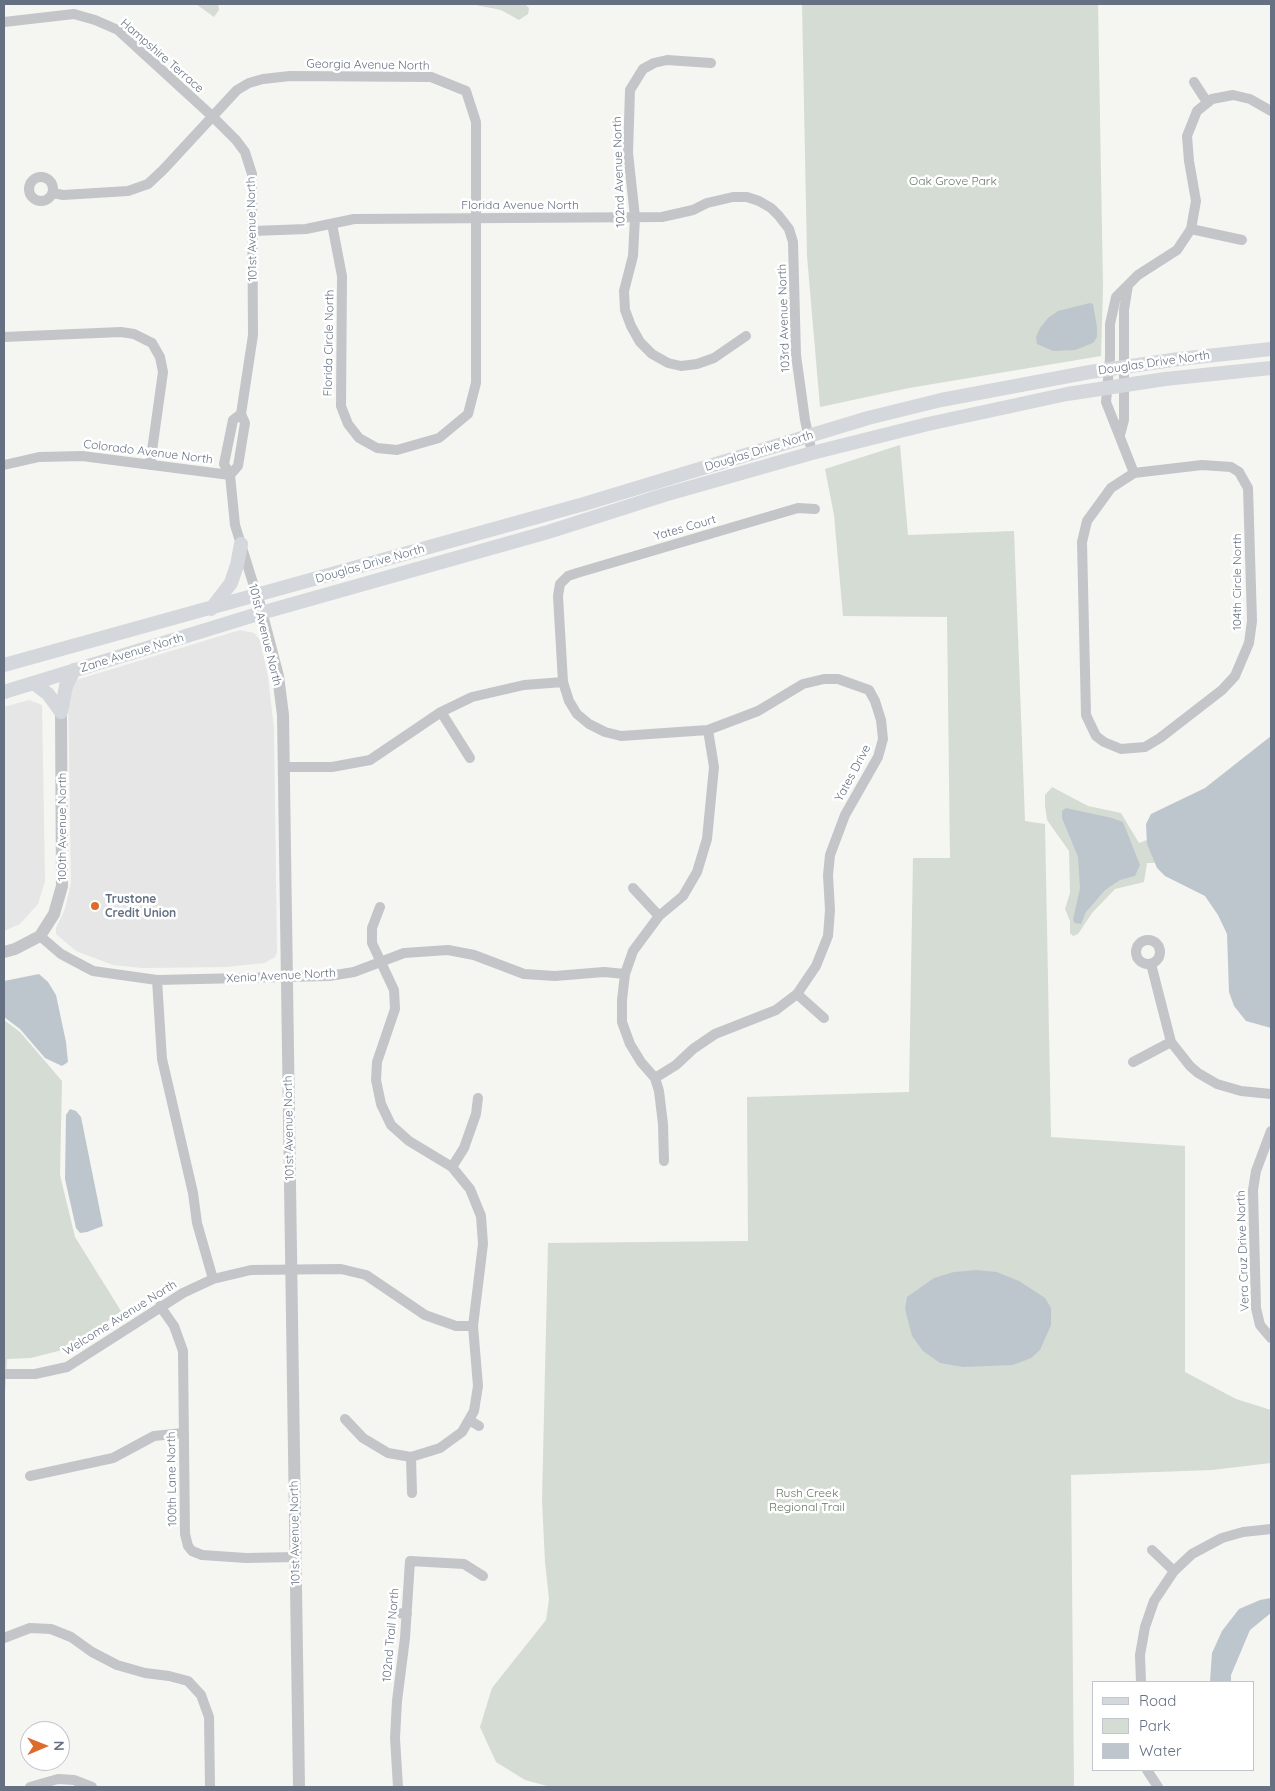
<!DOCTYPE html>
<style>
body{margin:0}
#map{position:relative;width:1275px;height:1791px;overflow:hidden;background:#f5f5f2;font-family:Quicksand,sans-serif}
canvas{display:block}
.frame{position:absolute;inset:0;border:5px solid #657182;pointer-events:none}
.legend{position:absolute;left:1092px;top:1681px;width:162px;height:90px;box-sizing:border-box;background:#fff;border:1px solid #c1c6cd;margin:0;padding:6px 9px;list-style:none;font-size:15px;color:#657182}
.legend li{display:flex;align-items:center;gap:10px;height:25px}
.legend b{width:25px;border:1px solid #c1c6cd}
.north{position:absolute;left:20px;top:1721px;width:50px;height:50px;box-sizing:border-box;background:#fff;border:1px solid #c1c6cd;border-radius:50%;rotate:89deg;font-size:14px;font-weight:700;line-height:20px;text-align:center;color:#657182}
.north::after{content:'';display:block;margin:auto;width:18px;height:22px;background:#db6c2c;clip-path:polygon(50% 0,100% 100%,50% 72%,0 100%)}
</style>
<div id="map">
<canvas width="1275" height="1791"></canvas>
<div class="frame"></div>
<ul class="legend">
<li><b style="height:6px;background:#d4d8dc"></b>Road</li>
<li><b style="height:14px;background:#d5dcd3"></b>Park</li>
<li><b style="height:14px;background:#bec6cd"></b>Water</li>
</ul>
<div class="north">N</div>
</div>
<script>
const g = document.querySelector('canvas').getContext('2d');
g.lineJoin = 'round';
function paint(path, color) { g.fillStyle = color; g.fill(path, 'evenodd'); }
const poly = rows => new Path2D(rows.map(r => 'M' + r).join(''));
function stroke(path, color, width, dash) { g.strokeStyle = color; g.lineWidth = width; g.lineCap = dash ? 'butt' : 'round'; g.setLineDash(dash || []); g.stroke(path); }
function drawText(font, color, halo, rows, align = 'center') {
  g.font = font + ' Quicksand,sans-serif'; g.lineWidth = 5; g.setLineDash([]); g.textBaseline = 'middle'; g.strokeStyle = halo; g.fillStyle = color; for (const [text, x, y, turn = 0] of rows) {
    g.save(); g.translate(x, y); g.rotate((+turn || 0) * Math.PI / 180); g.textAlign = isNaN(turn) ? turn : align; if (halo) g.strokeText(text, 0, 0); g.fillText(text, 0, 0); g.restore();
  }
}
paint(poly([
 [240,630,254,633,260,640,268,677,274,729,277,952,275,957,264,963,226,967,142,968,113,965,76,951,56,934,56,928,65,909,71,883,68,692,76,680],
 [29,700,42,705,45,881,38,904,20,924,4,931,4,707]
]), '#e5e6e5');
paint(poly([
 [196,4,218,4,219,10,214,17],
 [435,4,525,4,529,8,528,14,519,20,501,10,476,5],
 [802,4,1098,4,1103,288,1101,356,909,388,820,407,807,256],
 [900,445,908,535,1014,531,1025,821,1045,824,1051,1137,1185,1146,1185,1372,1236,1399,1271,1410,1271,1463,1212,1470,1071,1475,1074,1787,551,1787,525,1780,496,1762,480,1727,492,1688,546,1620,549,1599,545,1562,542,1500,548,1243,748,1241,747,1097,909,1092,913,858,950,858,947,617,843,616,834,515,825,469],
 [1052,787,1088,806,1121,813,1139,843,1147,840,1155,863,1147,863,1144,882,1115,889,1092,913,1078,934,1073,936,1070,933,1070,921,1065,909,1070,893,1069,851,1047,820,1045,806,1045,795],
 [4,1020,20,1032,62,1081,60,1175,75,1237,121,1311,83,1340,66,1349,31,1358,7,1359,4,1410]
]), '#d5dcd3');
paint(poly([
 [1090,303,1093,304,1097,327,1097,337,1093,343,1075,350,1053,351,1037,344,1036,337,1040,328,1048,318,1058,311],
 [1271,736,1271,1028,1246,1021,1234,1006,1229,992,1227,934,1218,915,1205,896,1165,876,1157,868,1147,844,1146,824,1151,814,1205,788],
 [1066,808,1112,818,1123,822,1140,865,1135,876,1120,880,1105,890,1086,912,1081,924,1075,923,1073,920,1080,888,1078,857,1062,818,1062,811],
 [39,974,48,982,56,995,66,1042,68,1062,62,1066,45,1058,20,1029,4,1017,4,981],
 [70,1109,76,1111,81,1117,103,1226,87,1232,80,1233,76,1228,65,1179,66,1115],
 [976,1270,997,1272,1019,1281,1045,1298,1051,1308,1051,1325,1040,1350,1031,1358,1013,1365,963,1367,940,1363,923,1351,912,1336,905,1309,907,1297,934,1278,954,1272],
 [1271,1598,1271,1613,1250,1630,1231,1675,1231,1682,1210,1682,1212,1653,1222,1631,1239,1609,1260,1600]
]), '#bec6cd');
stroke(poly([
 [4,22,74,14,95,20,118,30,212,116,236,140,245,152,252,174,253,335,241,414,245,423,238,466,230,475],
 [711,63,667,60,654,63,643,69,630,90,628,153,635,217,633,256,624,291,625,310,631,326,640,342,652,354,668,363,681,366,697,364,714,358,746,336],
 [1194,82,1207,102],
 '29 189a12 12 0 1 1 24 0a12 12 0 1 1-24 0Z',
 [53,193,63,195,128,191,148,184,163,170,237,90,249,83,263,79,290,76,431,77,466,91,476,122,476,383,468,414,439,438,397,450,377,448,359,438,348,424,341,406,342,276,332,224],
 [1191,229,1242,240],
 [253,231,306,229,354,219,662,217,693,210,707,203,733,197,747,197,759,201,771,208,779,216,789,229,793,242,796,355,805,420,812,453],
 [4,337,121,332,134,334,152,343,160,357,163,372,150,465],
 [241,414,233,420,224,464,230,475,235,525,257,596],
 [1120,435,1124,420,1124,310,1128,285],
 [4,465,39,457,82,456,230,475],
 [1202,465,1231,467,1239,472,1248,488,1252,621,1249,643,1235,676,1222,690,1160,738,1145,747,1121,749,1104,742,1096,736,1086,715,1082,542,1087,521,1111,488,1134,473,1202,465],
 [1134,473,1106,402,1110,358,1110,324,1116,297,1138,275,1177,250,1191,229,1196,201,1189,161,1187,136,1197,111,1212,99,1233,95,1250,99,1271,111],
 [441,712,470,758],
 [283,767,332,767,370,760,441,712,472,697,524,685,563,682],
 [633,888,659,916],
 [40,936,61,954,93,971,157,980,329,976,354,972,404,953,448,950,474,955,524,974,555,976,604,972,625,974],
 '1136 952a12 12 0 1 1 24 0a12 12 0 1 1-24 0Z',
 [1151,964,1171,1042,1190,1066,1198,1073,1217,1084,1241,1091,1271,1094],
 [157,980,162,1059,193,1193,197,1223,213,1279],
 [797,994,824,1018],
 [1133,1062,1171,1042],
 [655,1078,676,1065,693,1049,715,1034,776,1010,797,994,816,966,828,936,830,910,828,875,830,855,845,815,878,757,883,739,881,720,875,701,869,690,838,679,824,679,803,684,758,711,708,730,621,736,605,732,589,724,577,714,569,701,563,682,558,596,560,584,568,576,577,573,798,508,815,509],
 [1271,1131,1256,1171,1253,1190,1256,1308,1260,1325,1271,1338],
 [664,1161,663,1124,659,1091,655,1078,641,1062,630,1044,622,1022,622,1000,625,974,633,951,659,916,683,896,697,872,707,839,714,767,708,730],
 [452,1167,464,1148,476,1114,478,1098],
 [160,1306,174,1326,183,1351,185,1534,188,1546,192,1551,202,1555,246,1558,296,1557],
 [4,1374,35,1374,67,1367,183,1293,213,1279,251,1270,341,1269,366,1275,425,1315,456,1326,473,1326],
 [345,1419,363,1438,388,1453,411,1457,440,1448,462,1432,474,1411,478,1386,473,1326,483,1244,481,1216,470,1189,452,1167,409,1141,391,1125,381,1104,376,1080,377,1062,395,1009,394,990,372,943,372,928,380,907],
 [469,1420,479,1426],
 [411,1457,412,1493],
 [30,1476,113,1458,154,1436,183,1433],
 [1152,1550,1174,1571],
 [397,1613,407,1614],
 [4,1638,30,1628,51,1629,71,1637,92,1652,117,1665,145,1673,169,1676,188,1681,201,1695,209,1717,210,1787],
 [1141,1682,1140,1655,1145,1627,1154,1601,1174,1571,1192,1554,1222,1538,1243,1532,1271,1529],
 [1147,1770,1158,1787],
 [30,1787,58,1779,74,1780,92,1787],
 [398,1787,395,1738,397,1701,405,1638,410,1561,464,1564,483,1576]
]), '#c3c5c9', 10);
stroke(poly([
 [257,596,278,676,283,715,299,1787],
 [4,952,15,949,40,936,54,914,62,886,61,712]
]), '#c3c5c9', 12);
stroke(poly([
 [211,609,231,583,237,565,241,544],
 [4,665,584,504,868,418,941,400,1090,372,1179,359,1271,349],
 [35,684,48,694,61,712],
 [4,692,261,613,548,532,664,495,812,453,928,424,1067,394,1165,379,1271,368],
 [61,712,66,686,74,670]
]), '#d4d8dc', 14);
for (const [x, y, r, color] of [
 [95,906,5,"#db6c2c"]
]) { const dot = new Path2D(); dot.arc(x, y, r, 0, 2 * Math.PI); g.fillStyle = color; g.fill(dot); stroke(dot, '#fff', 2); }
drawText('12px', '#657182', '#fff', [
 ["Hampshire Terrace",162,56,41],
 ["Georgia Avenue North",368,65,1],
 ["102nd Avenue North",619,172,-92],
 ["Florida Avenue North",520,205],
 ["101st Avenue North",252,229,-91],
 ["103rd Avenue North",784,318,-92],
 ["Florida Circle North",329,343,-89],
 ["Douglas Drive North",1154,363,-8],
 ["Douglas Drive North",759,451,-17],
 ["Colorado Avenue North",148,452,7],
 ["Yates Court",685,528,-16],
 ["Douglas Drive North",370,564,-16],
 ["104th Circle North",1237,582,-90],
 ["101st Avenue North",265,635,76],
 ["Zane Avenue North",132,653,-17],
 ["Yates Drive",853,773,-62],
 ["100th Avenue North",62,827,-90],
 ["Xenia Avenue North",281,976,-3],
 ["101st Avenue North",289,1128,-91],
 ["Vera Cruz Drive North",1243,1251,-92],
 ["Welcome Avenue North",120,1318,-32],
 ["100th Lane North",172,1479,-91],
 ["101st Avenue North",295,1533,-91],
 ["102nd Trail North",391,1635,-85]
]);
drawText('12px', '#657964', '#fff', [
 ["Oak Grove Park",953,181],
 ["Rush Creek",807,1493],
 ["Regional Trail",807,1507]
]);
drawText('bold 12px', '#657182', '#fff', [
 ["Trustone",105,899],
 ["Credit Union",105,913]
], 'left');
</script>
